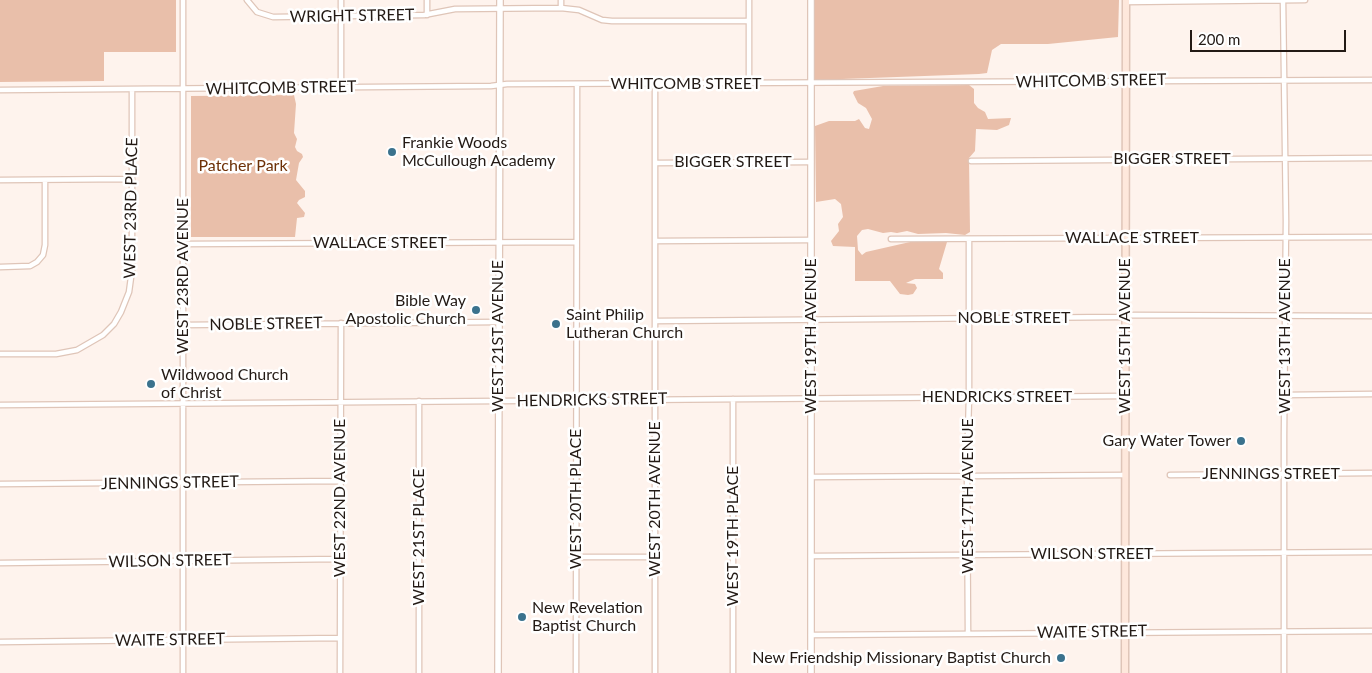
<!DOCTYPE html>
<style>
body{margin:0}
#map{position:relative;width:1372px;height:673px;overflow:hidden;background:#fef3ed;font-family:Lato,sans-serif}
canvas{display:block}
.scale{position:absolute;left:1190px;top:30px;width:156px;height:22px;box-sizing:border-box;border:2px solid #231a15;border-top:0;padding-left:6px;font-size:15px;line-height:18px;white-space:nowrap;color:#231a15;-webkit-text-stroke:4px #fff;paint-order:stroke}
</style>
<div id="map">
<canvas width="1372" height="673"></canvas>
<div class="scale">200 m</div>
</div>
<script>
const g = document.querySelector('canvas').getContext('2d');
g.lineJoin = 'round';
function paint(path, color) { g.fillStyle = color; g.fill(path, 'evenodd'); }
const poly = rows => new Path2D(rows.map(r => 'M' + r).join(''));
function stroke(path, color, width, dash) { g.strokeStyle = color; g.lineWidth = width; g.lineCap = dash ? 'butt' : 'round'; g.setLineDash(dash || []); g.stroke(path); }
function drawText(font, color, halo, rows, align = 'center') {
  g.font = font + ' Lato,sans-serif'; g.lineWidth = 5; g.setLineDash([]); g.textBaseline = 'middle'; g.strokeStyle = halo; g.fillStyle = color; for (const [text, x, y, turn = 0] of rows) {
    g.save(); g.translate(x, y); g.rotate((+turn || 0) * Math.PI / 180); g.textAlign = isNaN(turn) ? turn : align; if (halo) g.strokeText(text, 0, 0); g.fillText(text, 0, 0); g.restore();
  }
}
paint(poly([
 [0,0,176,0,176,52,104,52,104,81,0,82],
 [815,0,1119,0,1118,37,1048,44,1001,44,992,50,987,73,979,74,815,80],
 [969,85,974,89,974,103,978,108,985,112,988,119,1011,118,1009,125,997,130,976,129,975,151,969,158,970,232,965,235,946,233,918,234,907,231,897,233,891,232,883,233,868,229,862,230,857,236,858,250,862,255,866,252,910,242,947,242,939,269,943,273,943,279,915,279,906,283,915,284,917,288,913,294,908,295,900,294,890,281,855,281,855,247,833,246,831,241,839,231,838,224,843,217,841,204,835,199,816,202,815,126,829,121,855,121,859,119,865,128,869,129,872,119,866,108,858,103,853,93,854,91,883,86],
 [294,95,296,104,294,133,297,139,295,147,297,151,302,154,303,157,299,163,296,180,305,191,305,197,299,200,297,203,305,213,304,217,297,218,295,237,191,237,191,96]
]), '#e9bfaa');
const minor = poly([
 [183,0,183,673],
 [247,0,257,12,273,17,424,15,455,9,561,8,579,10,602,20,612,21,749,21],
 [561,0,561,8],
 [1283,0,1286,221,1284,435,1284,673],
 [1126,2,1305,0],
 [427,15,427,0],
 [749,83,749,0],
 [341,88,341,0],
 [0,90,491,86,507,84,1372,80],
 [971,161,1372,158],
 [655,163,811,162],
 [0,180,132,179],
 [891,239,1372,237],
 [655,241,811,240],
 [183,244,576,242],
 [0,267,30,266,37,262,43,255,45,245,45,180],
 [655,321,1119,317,1134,315,1372,316],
 [183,325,498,322],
 [0,354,56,354,77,350,103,335,114,324,121,312,129,292,132,270,132,89],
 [1284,395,1372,394],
 [733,399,733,673],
 [419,401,419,673],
 [0,405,1125,396],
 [1170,475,1372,473],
 [811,477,1125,475],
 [0,484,340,481],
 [811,556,1372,552],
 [576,557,655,557],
 [0,563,340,559],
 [968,633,967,469,969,397,969,239],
 [811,635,1372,631],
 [0,642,340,638],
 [340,673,341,323],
 [576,673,577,84],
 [655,673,655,84]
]);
const tertiary = poly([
 [498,673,500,0],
 [811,673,811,0]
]);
const secondary = poly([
 [1125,673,1126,0]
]);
stroke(minor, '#dfc5b8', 7);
stroke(tertiary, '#dfc5b8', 8);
stroke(secondary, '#dfc5b8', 9);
stroke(minor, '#fff', 4.5);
stroke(tertiary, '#fff', 5.5);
stroke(secondary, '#fee8dc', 6);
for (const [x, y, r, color] of [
 [392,152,5,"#3b728d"],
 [476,310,5,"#3b728d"],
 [556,324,5,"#3b728d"],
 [151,384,5,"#3b728d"],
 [1241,441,5,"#3b728d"],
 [522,617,5,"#3b728d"],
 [1061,658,5,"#3b728d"]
]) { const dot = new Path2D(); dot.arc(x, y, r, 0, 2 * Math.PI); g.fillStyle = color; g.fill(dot); stroke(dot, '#fff', 2); }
drawText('16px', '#231a15', '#fff', [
 ["WRIGHT STREET",352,16,-1],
 ["WHITCOMB STREET",1091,81,-1],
 ["WHITCOMB STREET",686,84],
 ["WHITCOMB STREET",281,88,-1],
 ["BIGGER STREET",1172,159],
 ["BIGGER STREET",733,162],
 ["WEST 23RD PLACE",131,208,-89],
 ["WALLACE STREET",1132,238],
 ["WALLACE STREET",380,243],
 ["WEST 23RD AVENUE",183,276,-90],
 ["NOBLE STREET",1014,318],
 ["NOBLE STREET",266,324,-1],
 ["WEST 21ST AVENUE",498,336,-90],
 ["WEST 19TH AVENUE",811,336,-90],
 ["WEST 15TH AVENUE",1125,336,-90],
 ["WEST 13TH AVENUE",1285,336,-90],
 ["HENDRICKS STREET",997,397],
 ["HENDRICKS STREET",592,400,-1],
 ["JENNINGS STREET",1271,474],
 ["JENNINGS STREET",170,483,-1],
 ["WEST 17TH AVENUE",968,496,-90],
 ["WEST 22ND AVENUE",340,498,-90],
 ["WEST 20TH PLACE",576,499,-90],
 ["WEST 20TH AVENUE",655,499,-90],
 ["WEST 19TH PLACE",733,536,-90],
 ["WEST 21ST PLACE",419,537,-90],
 ["WILSON STREET",1092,554],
 ["WILSON STREET",170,561,-1],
 ["WAITE STREET",1092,632,-1],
 ["WAITE STREET",170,640,-1]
]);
drawText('16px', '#231a15', '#fff', [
 ["Frankie Woods",402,143],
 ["McCullough Academy",402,161],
 ["Bible Way",466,301,"right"],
 ["Apostolic Church",466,319,"right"],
 ["Saint Philip",566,315],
 ["Lutheran Church",566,333],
 ["Wildwood Church",161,375],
 ["of Christ",161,393],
 ["Gary Water Tower",1231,441,"right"],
 ["New Revelation",532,608],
 ["Baptist Church",532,626],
 ["New Friendship Missionary Baptist Church",1051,658,"right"]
], 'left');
drawText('16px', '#6d3006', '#fff', [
 ["Patcher Park",243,166]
]);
</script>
